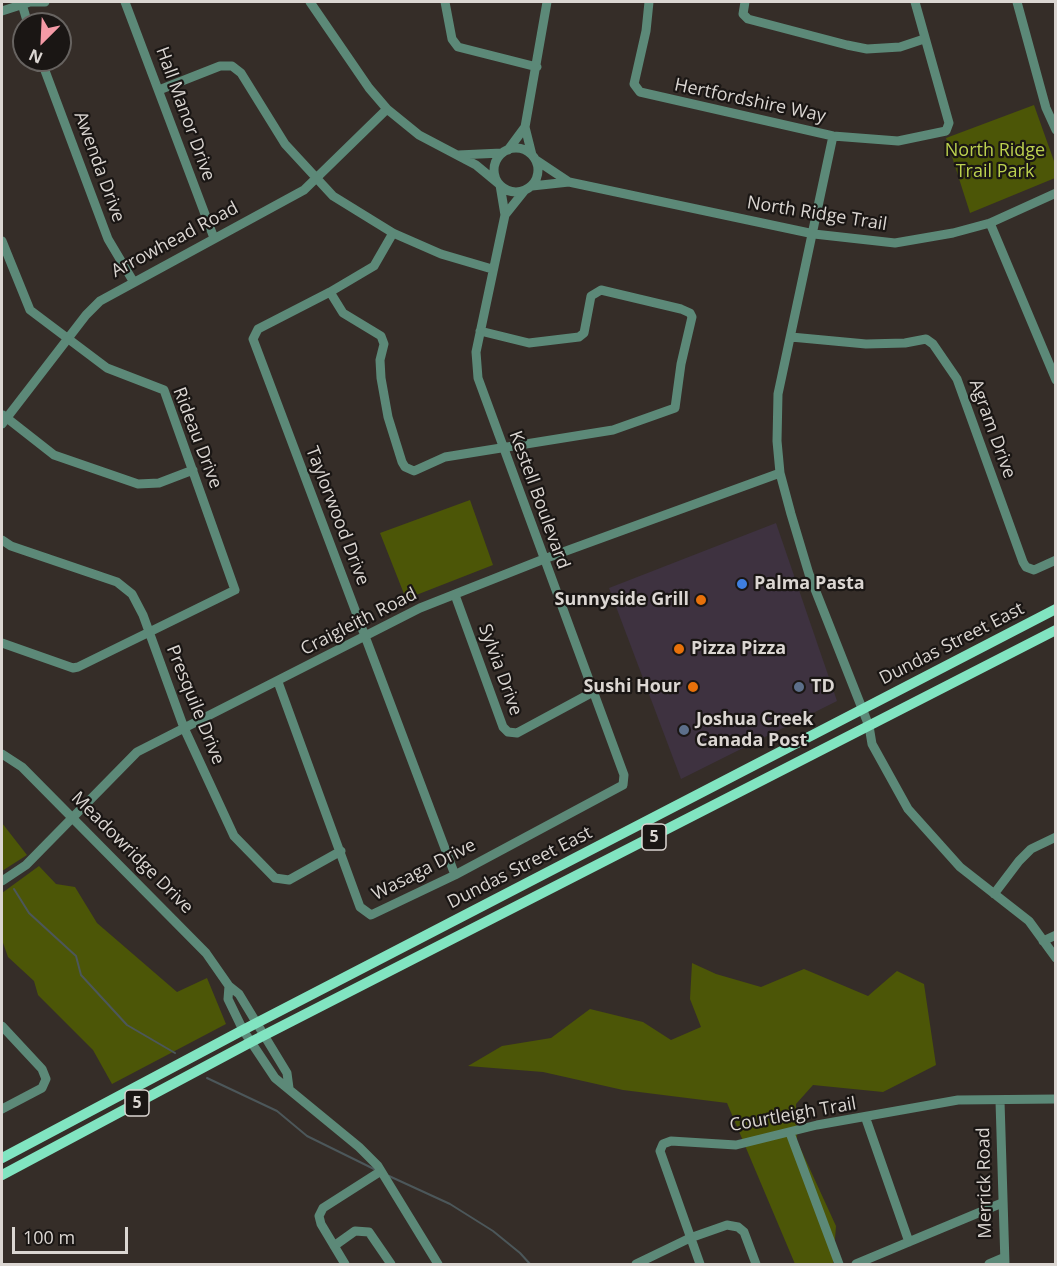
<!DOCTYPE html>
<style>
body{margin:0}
#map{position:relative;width:1057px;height:1266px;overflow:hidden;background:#352d28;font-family:"Open Sans",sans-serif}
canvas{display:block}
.frame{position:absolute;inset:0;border:3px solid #dbd6d2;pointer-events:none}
.north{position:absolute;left:12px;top:12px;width:60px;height:60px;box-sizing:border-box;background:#1a1614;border:2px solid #676360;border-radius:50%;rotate:204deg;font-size:16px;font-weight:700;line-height:24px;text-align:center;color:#dbd6d2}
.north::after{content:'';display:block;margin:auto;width:21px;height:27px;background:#f49aa6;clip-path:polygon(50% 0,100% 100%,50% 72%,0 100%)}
.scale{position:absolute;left:12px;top:1227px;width:116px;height:27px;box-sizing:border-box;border:3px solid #dbd6d2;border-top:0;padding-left:8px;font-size:18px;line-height:21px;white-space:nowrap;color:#dbd6d2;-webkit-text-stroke:4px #1a1614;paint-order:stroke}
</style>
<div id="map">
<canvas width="1057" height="1266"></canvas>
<div class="frame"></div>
<div class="north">N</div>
<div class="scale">100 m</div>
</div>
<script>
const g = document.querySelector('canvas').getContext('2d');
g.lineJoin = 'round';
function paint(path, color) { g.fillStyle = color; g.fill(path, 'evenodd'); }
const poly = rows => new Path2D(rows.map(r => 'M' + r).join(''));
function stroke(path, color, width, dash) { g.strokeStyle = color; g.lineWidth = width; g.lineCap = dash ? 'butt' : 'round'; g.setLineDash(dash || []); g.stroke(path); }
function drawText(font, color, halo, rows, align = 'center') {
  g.font = font + ' "Open Sans",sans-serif'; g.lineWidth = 4.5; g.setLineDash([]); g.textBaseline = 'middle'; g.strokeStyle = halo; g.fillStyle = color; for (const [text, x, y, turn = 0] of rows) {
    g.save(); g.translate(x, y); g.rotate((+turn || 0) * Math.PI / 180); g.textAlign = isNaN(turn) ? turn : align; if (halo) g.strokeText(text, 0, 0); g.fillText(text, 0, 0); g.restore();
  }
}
paint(poly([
 [776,523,837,701,681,779,609,588]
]), '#3e3240');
paint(poly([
 [1034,105,1055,164,1055,178,970,213,946,138],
 [470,500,493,565,406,599,380,533],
 [2,823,27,855,2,871],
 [39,866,56,884,75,887,97,923,177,992,207,978,226,1024,112,1084,93,1050,38,995,34,981,8,957,2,940,2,893],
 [692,963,716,974,761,987,804,969,868,996,897,971,924,984,936,1065,883,1092,813,1085,796,1104,797,1141,836,1226,833,1264,795,1264,727,1103,623,1090,543,1072,468,1066,502,1046,551,1038,590,1009,643,1022,671,1040,701,1027,690,999]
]), '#4c5607');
stroke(poly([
 [14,889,29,913,76,956,81,975,127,1025,175,1053],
 [207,1078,277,1111,307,1136,376,1170],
 [389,1176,450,1204,493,1231,520,1253,530,1264]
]), '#4c575a', 2);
stroke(poly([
 [125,2,214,238],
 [310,2,369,88,387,109,419,135,476,165,499,184],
 [445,2,452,39,458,47,537,67],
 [649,2,646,31,634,84,640,92,833,136,898,141,946,131,949,123,915,2],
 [745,2,743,14,748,19,847,45,867,49,900,47,924,39],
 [1017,2,1046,108,1056,130],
 [22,4,28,24],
 [2,11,30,2,45,2],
 [41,60,108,239,133,281],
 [159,90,220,66,232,66,241,73,285,144,333,196,393,233,441,254,492,269],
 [833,136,778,394,777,441,780,473,791,514,809,574,869,726,872,744,908,809,960,867,1029,921,1056,958],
 '494 170a22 22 0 1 1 44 0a22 22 0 1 1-44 0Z',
 [508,150,525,127],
 [458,155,502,153],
 [532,155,525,127,547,2],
 [536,160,569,182],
 [532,186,569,182,814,234,895,243,953,233,990,223,1056,193],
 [505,215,525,190],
 [990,223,1056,380],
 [393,233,374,266,330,292,258,329,253,339,455,875],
 [2,241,30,310,107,368,164,390,235,590,78,667,73,668,2,643],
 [330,292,343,313,381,336,384,344,380,360,381,378,388,417,402,462,405,467,414,471,445,457,613,430,675,408,681,364,692,317,690,313,681,309,601,290,591,296,584,333,579,337,529,343,480,331],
 [791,337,866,344,905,343,926,339,933,344,957,379,1023,562,1026,567,1034,570,1056,560],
 [3,415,54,455,138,484,159,483,193,470],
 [2,424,86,315,100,301,304,190,387,109],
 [2,540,11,546,117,582,132,594,143,615,184,728,234,836,275,878,289,880,341,851],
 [455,595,503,727,508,732,517,733,593,692],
 [278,682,360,907,371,915,455,875,623,785,624,775,478,378,476,352,505,215,500,185],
 [2,754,22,767,206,953,229,986,239,994,287,1073,289,1088],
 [2,881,26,865,137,752,420,608,544,559,780,473],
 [994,894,1019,861,1031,849,1056,837],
 [1043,941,1056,935],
 [229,986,228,999,243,1030,275,1078,359,1147,378,1166,438,1264],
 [2,1026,42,1069,46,1079,42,1088,2,1109],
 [1000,1101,1005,1264],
 [866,1119,909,1242],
 [790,1133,839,1264],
 [334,1246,355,1231,369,1232,391,1264],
 [345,1264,321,1224,319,1216,323,1208,381,1171],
 [636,1264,690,1238,727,1225,738,1227,744,1232,756,1264],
 [700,1264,660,1151,663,1144,671,1141,736,1145,817,1125,958,1100,1056,1099],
 [856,1264,1002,1203],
 [989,1264,1003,1258]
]), '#5c8978', 9);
stroke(poly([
 [2,1158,243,1030,1056,609],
 [2,1175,251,1042,1056,630]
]), '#81e4c1', 10);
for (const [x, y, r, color] of [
 [742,584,6,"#3f7fe0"],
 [701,600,6,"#e8710a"],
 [679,649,6,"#e8710a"],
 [693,687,6,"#e8710a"],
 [799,687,6,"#5c6f8a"],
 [684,730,6,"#5c6f8a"]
]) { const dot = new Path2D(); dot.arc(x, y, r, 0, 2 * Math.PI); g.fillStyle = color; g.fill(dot); stroke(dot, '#1a1614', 2); }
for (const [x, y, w] of [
 [654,837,24],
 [137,1103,24]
]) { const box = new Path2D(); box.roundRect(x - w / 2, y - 13, w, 26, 4.5); g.fillStyle = '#1a1614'; g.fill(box); stroke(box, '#dbd6d2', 1.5); }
drawText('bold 16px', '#dbd6d2', null, [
 ["5",654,837],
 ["5",137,1103]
]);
drawText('18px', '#dbd6d2', '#1a1614', [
 ["Hertfordshire Way",750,101,12],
 ["Hall Manor Drive",185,114,70],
 ["Awenda Drive",99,167,70],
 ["North Ridge Trail",817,214,9],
 ["Arrowhead Road",175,240,-28],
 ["Agram Drive",992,429,70],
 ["Rideau Drive",197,438,69],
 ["Kestell Boulevard",539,500,70],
 ["Taylorwood Drive",337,516,69],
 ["Craigleith Road",359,622,-27],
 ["Dundas Street East",952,644,-27],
 ["Sylvia Drive",500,670,70],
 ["Presquile Drive",195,705,68],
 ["Meadowridge Drive",132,853,45],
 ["Dundas Street East",520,868,-27],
 ["Wasaga Drive",424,870,-27],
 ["Courtleigh Trail",793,1115,-10],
 ["Merrick Road",985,1183,-91]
]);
drawText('18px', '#bcd14f', '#1a1614', [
 ["North Ridge",995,151],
 ["Trail Park",995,172]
]);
drawText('bold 18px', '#dbd6d2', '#1a1614', [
 ["Palma Pasta",754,584],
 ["Sunnyside Grill",689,600,"right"],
 ["Pizza Pizza",691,649],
 ["Sushi Hour",681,687,"right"],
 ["TD",811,687],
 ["Joshua Creek",696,720],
 ["Canada Post",696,741]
], 'left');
</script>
